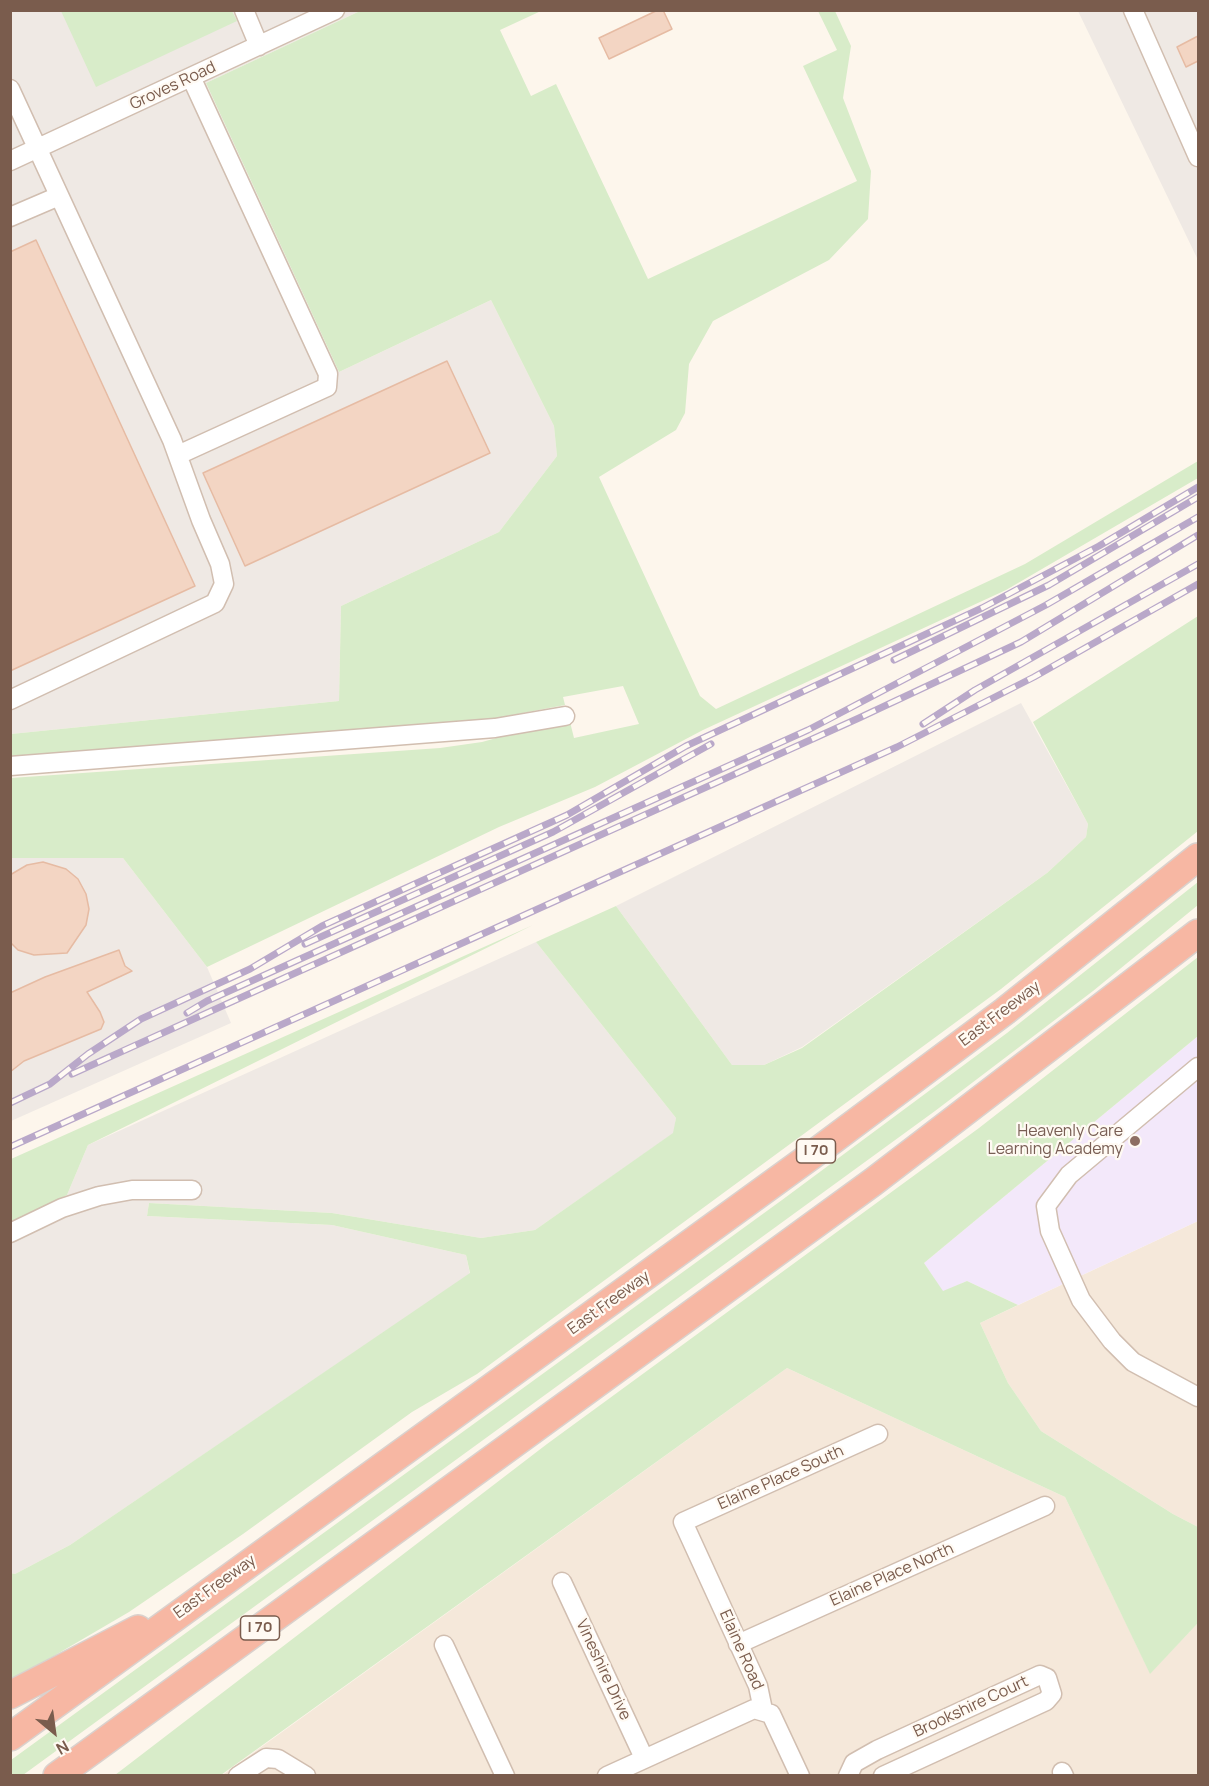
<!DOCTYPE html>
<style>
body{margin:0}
#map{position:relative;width:1209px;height:1786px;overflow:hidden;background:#fdf6ec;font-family:Manrope,sans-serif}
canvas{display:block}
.frame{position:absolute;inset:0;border:12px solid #7a5c4d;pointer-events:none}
.north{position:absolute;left:24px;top:1702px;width:60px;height:60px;-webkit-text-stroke:4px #fffaf3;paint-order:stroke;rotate:151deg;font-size:16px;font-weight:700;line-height:24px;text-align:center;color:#7a5c4d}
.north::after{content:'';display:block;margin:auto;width:21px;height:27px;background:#7a5c4d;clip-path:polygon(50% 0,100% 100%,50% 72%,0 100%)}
</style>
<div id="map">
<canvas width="1209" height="1786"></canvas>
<div class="frame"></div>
<div class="north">N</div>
</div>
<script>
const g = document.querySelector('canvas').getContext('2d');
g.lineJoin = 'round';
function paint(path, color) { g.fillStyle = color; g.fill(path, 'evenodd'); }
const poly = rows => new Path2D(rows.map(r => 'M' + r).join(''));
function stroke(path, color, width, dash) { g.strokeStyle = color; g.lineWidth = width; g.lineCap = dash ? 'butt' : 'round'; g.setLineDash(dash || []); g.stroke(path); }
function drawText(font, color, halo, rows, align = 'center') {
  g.font = font + ' Manrope,sans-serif'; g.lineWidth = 4.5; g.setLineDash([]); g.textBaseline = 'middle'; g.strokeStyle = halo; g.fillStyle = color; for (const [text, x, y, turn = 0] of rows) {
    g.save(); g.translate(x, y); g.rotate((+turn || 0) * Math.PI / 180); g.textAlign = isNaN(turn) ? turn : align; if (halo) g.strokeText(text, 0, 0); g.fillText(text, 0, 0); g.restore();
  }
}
paint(poly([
 [1198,1221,1198,1527,1173,1514,1041,1431,1008,1383,980,1323],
 [787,1368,1065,1497,1150,1673,1198,1623,1198,1775,221,1776]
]), '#f5e8da');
paint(poly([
 [11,11,360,11,206,83,339,372,491,300,554,426,557,456,499,532,341,606,339,701,11,734],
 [1078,11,1198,11,1198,260],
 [1021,703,1088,824,1086,837,1047,873,802,1047,764,1065,732,1065,616,906],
 [11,858,123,858,207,967,231,1023,11,1121],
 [536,942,676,1118,674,1133,535,1230,481,1238,332,1213,149,1203,147,1216,332,1225,466,1255,470,1274,70,1545,15,1574,10,1573,10,1224,67,1195,88,1145]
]), '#efe9e4');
paint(poly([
 [1198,1036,1198,1221,1018,1305,967,1281,943,1292,924,1263]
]), '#f3e8fa');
paint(poly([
 [61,11,232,11,237,21,96,87],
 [360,11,541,11,500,30,531,96,556,84,648,279,857,181,803,66,837,50,818,11,835,11,851,46,843,98,871,171,868,219,829,260,713,321,689,364,685,413,676,430,599,477,700,696,716,709,1025,564,1198,461,1198,478,1006,590,703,730,595,787,499,827,207,967,123,858,11,858,11,778,440,748,482,742,569,718,574,738,639,724,623,686,563,697,565,705,454,726,11,764,11,734,339,701,341,606,499,532,557,456,554,426,491,300,339,372,206,83],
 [1198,616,1198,831,1001,989,477,1374,412,1412,243,1534,129,1612,11,1681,10,1573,15,1574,70,1545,470,1273,466,1255,332,1225,147,1216,149,1203,332,1213,481,1238,535,1230,673,1133,676,1118,536,942,616,906,732,1065,764,1065,802,1048,1047,873,1086,837,1088,824,1033,722],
 [1198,882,1198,905,1093,991,935,1111,23,1775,11,1775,11,1760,782,1200,1007,1033],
 [533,925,88,1145,67,1195,11,1224,11,1159],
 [1198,957,1198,1036,924,1263,943,1291,967,1281,1018,1305,980,1323,1008,1383,1041,1431,1173,1514,1198,1527,1198,1623,1150,1674,1065,1497,787,1368,221,1775,115,1775,547,1444,979,1128]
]), '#d8ecc9');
const building = poly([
 [658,10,663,10,672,29,609,59,599,38,658,10],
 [1198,36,1198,61,1186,67,1177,47,1198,36],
 [36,240,195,586,10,671,10,252,36,240],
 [447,361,490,453,245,566,203,473,447,361],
 [43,862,66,869,78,879,86,894,89,909,86,925,67,953,34,955,18,950,10,942,10,875,27,865,43,862],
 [119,950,125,966,132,971,87,992,100,1012,104,1022,101,1029,24,1061,10,1072,10,993,45,977,119,950]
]);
paint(building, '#f3d5c3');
stroke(building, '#e6bba3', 1.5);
const minor = poly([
 [244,10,259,46],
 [1133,10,1198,157],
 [10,89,172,440,201,520,220,564,224,584,215,603,10,700],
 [10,161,335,10],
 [10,217,59,196],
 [178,455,327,387,328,374,191,77],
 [10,766,495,728,565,716],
 [1198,1067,1069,1175,1046,1206,1050,1231,1081,1300,1112,1341,1133,1362,1198,1397],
 [10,1233,62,1208,99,1196,132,1190,192,1190],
 [562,1582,644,1758],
 [738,1644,1045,1506],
 [444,1645,505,1776],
 [763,1710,758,1686,683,1522,878,1434],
 [1062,1772,1064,1776],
 [238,1776,266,1758,278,1759,306,1776],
 [607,1776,754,1709,771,1714,800,1776],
 [848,1776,854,1763,877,1750,1040,1675,1047,1678,1052,1694,1046,1701,883,1776]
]);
const highway = poly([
 [10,1695,138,1629],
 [10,1737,819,1150,1005,1011,1198,857],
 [57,1776,873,1182,1198,933]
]);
stroke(minor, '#d1beb0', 21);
stroke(highway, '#dad1cd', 30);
stroke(minor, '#fff', 18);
stroke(highway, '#f7b7a3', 27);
const rail = poly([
 [894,660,1049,585,1198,497],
 [923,724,975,690,1198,564],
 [305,944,553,832,711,744],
 [187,1013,207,1001,808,730,1046,605,1198,517],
 [72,1074,859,718,1021,642,1198,535],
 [10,1103,50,1084,88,1054,141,1019,250,969,322,926,567,815,686,746,982,608,1099,546,1198,487],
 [10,1147,897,747,1034,677,1198,584]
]);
stroke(rail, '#b9a8c9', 7);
stroke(rail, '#fffaf3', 4.5, [14]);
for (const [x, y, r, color] of [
 [1135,1141,6,"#8d6e63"]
]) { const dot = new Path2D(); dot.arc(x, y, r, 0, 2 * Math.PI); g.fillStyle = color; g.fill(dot); stroke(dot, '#fffaf3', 2); }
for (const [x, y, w] of [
 [816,1151,39],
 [260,1628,39]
]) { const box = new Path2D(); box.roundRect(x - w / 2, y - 12, w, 24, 4.5); g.fillStyle = '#fffaf3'; g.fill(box); stroke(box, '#7a5c4d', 1.5); }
drawText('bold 15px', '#7a5c4d', null, [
 ["I 70",816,1151],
 ["I 70",260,1628]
]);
drawText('16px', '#7a5c4d', '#fffaf3', [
 ["Groves Road",173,86,-25],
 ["East Freeway",1000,1014,-37],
 ["East Freeway",609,1303,-36],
 ["Elaine Place South",781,1478,-24],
 ["Elaine Place North",892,1575,-24],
 ["East Freeway",215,1587,-36],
 ["Elaine Road",741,1650,66],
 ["Vineshire Drive",603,1670,65],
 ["Brookshire Court",971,1707,-25]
]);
drawText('16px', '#785e54', '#fffaf3', [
 ["Heavenly Care",1123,1132],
 ["Learning Academy",1123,1150]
], 'right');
</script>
